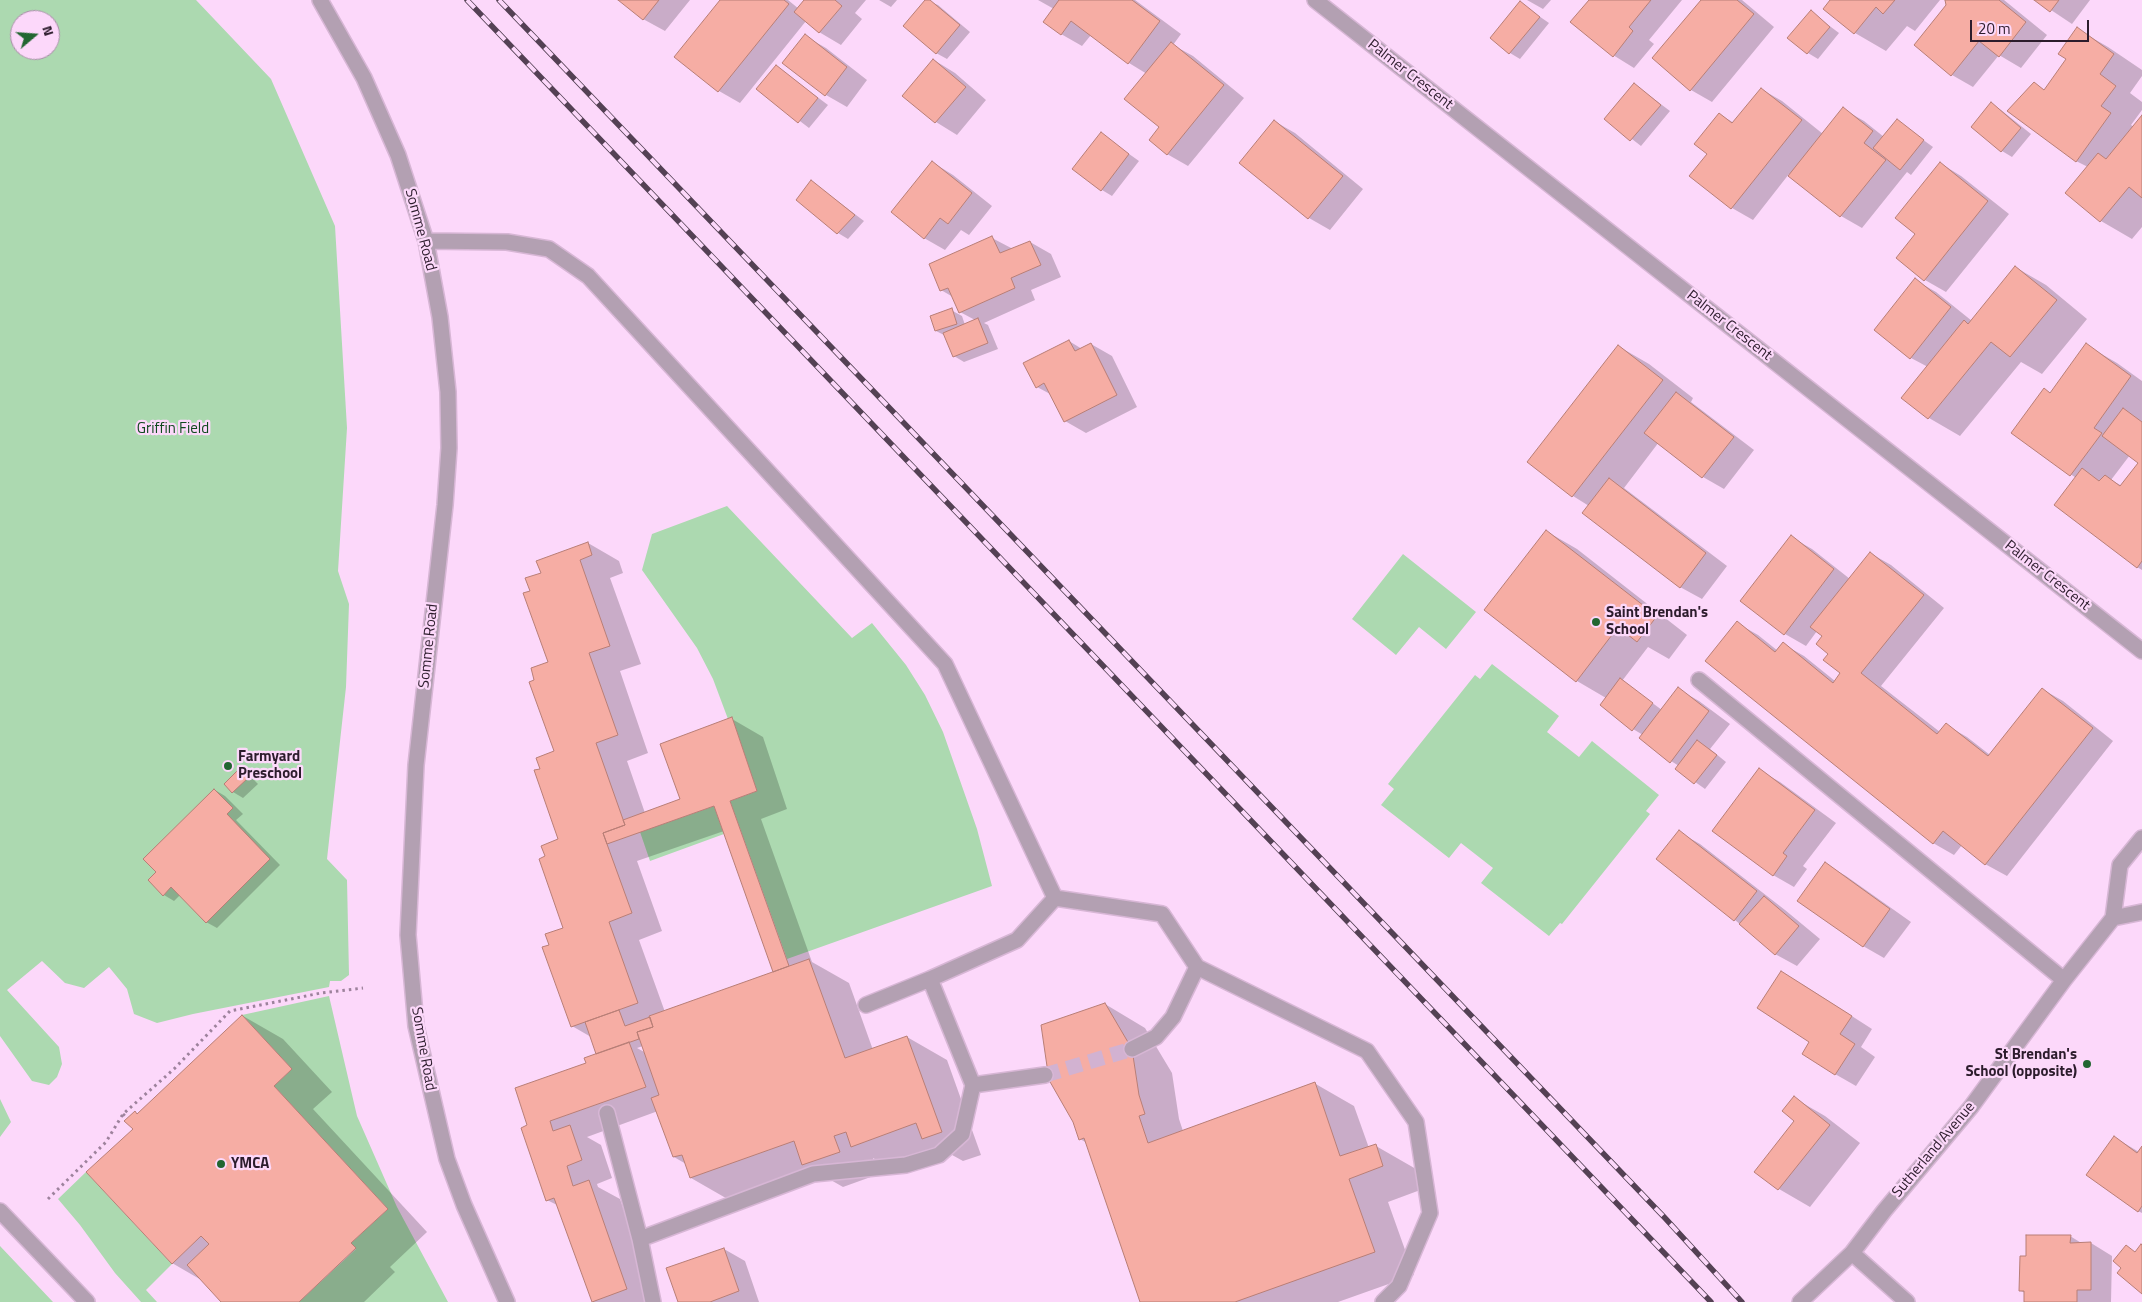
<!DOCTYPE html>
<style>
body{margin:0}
#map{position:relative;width:2142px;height:1302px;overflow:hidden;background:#fcd8fa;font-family:"Titillium Web",sans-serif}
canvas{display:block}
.north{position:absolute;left:10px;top:10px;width:50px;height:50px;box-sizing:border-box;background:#fcd8fa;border:1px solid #a98da8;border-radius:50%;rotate:72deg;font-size:14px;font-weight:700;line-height:20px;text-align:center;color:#2c1c2c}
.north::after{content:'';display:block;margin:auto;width:18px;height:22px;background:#226631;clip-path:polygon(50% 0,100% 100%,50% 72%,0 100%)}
.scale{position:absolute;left:1970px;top:20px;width:119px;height:22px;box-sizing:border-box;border:2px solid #2c1c2c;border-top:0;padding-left:6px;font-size:15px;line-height:18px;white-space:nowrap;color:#2c1c2c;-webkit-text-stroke:4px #fcd8fa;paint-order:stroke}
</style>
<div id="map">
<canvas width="2142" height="1302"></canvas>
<div class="north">N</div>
<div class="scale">20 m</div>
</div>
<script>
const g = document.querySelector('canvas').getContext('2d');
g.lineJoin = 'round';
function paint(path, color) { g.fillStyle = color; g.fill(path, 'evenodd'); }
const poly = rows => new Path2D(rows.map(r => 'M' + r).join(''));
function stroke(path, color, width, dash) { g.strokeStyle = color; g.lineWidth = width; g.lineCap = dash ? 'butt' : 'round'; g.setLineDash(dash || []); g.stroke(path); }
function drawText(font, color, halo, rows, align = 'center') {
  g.font = font + ' "Titillium Web",sans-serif'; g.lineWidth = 4.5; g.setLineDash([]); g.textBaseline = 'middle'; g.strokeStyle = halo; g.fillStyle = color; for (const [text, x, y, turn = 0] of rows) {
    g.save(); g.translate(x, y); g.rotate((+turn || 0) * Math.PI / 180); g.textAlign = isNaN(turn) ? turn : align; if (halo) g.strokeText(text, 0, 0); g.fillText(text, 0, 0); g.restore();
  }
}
paint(poly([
 [0,0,196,0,271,79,335,226,347,428,338,571,349,604,346,687,327,859,347,880,349,975,341,981,330,981,329,987,193,1014,157,1023,134,1014,127,989,109,967,84,988,65,983,42,961,7,990,59,1047,62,1064,57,1077,49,1085,32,1081,0,1036],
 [20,20,50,20,50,50,20,50],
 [727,506,852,638,872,623,906,665,925,695,943,732,977,829,992,886,787,959,730,801,757,791,732,718,728,719,713,679,697,648,642,570,652,534],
 [1403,554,1476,612,1446,649,1419,627,1396,655,1352,619],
 [1492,664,1559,716,1547,732,1579,757,1592,741,1659,795,1646,811,1650,814,1562,924,1560,923,1549,936,1481,883,1493,868,1461,843,1449,858,1381,805,1394,789,1388,784,1475,675,1480,679],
 [714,806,724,834,650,861,640,832],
 [329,996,357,1116,397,1207,448,1302,299,1302,356,1249,351,1243,388,1209,274,1086,292,1069,242,1015],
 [0,1099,11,1122,0,1137],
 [86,1172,172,1264,146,1290,157,1302,141,1302,115,1273,80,1225,58,1199],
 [0,1246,53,1302,0,1302]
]), '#acd9b0');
paint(poly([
 [620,0,690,0,665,31,643,19],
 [722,0,788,0,799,9,806,0,866,0,855,13,862,19,841,45,819,32,806,21,740,103,719,91],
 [879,0,897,0,891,7],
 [926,0,938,5,970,32,947,59,936,53],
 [1038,0,1135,0,1181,34,1173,45,1193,56,1244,98,1188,166,1167,154,1147,74,1129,63,1091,35,1082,46,1061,34,1054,9],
 [1527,0,1551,0,1543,9],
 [1590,0,1682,0,1649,40,1654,44,1634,68,1613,55],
 [1703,0,1742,0,1774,27,1712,102,1691,90],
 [1832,0,1940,0,1915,31,1907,26,1886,51,1855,33],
 [1947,0,2004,0,2047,35,2021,68,1999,55,1973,87,1952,75],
 [2036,0,2090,0,2072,24],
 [1520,3,1549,23,1520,59,1510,53],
 [1811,12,1839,33,1818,59,1808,53],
 [2077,29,2108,47,2142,70,2142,76,2130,93,2142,102,2142,110,2131,125,2134,127,2142,117,2142,227,2132,239,2101,221,2088,167,2076,161,2034,84,2045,90,2068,59],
 [805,36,826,48,867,80,847,107,826,95,784,63],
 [934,60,955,73,986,100,957,135,936,122,904,95],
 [776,66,828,105,809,128,758,89],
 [1634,84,1670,111,1641,146,1606,119],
 [1761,89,1782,101,1823,134,1843,109,1864,121,1884,137,1897,121,1933,147,1911,175,1907,172,1862,228,1841,216,1789,174,1753,220,1732,208,1709,153,1719,114,1734,123],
 [1991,104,2001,110,2031,134,2012,157,2002,151,1972,127],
 [1274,121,1295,133,1363,189,1330,230,1309,218],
 [1101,134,1139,161,1112,196,1102,190],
 [932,162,953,175,992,206,969,235,961,230,945,250,924,238],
 [1940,163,1961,176,2009,214,1946,292,1925,280,1898,258,1917,234],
 [812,182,864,221,848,239,838,233,797,200],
 [992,238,1013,249,1030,242,1051,254,1061,277,1031,290,1035,300,984,323,988,325,998,349,964,362,954,356,946,336,936,331,951,310,962,316,965,325,975,320,960,312,953,297,941,290],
 [2015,267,2046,285,2087,319,2042,374,2021,362,1960,436,1929,418,1903,397,1928,367,1911,358,1915,280,1936,292,1972,321],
 [1069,341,1082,349,1091,344,1112,356,1137,407,1086,433,1065,421,1052,395,1037,387],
 [2086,345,2117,363,2142,381,2142,570,2137,567,2076,478,2013,433,2044,389,2052,394],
 [2130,455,2140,463,2122,486,2111,480],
 [1618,346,1649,364,1693,398,1691,402,1754,450,1724,489,1703,477,1659,442,1624,488,1727,566,1702,599,1680,587,1589,506,1573,496,1529,462],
 [1546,531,1577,549,1687,635,1669,659,1648,647,1622,681,1662,710,1678,689,1699,701,1730,724,1710,749,1726,762,1705,789,1677,769,1679,766,1671,761,1643,735,1633,729,1606,698,1577,681,1485,610],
 [1791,537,1812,549,1850,579,1870,553,1891,565,1944,608,1881,686,1940,732,1946,725,1967,737,1990,755,2042,689,2063,701,2113,741,2007,876,1985,864,1962,845,1954,855,1933,843,1737,623,1758,635,1778,651,1783,644,1804,656,1835,681,1842,673,1830,654,1823,636,1817,631,1806,646,1785,634],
 [588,543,619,561,623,573,610,578,641,664,620,671,648,753,627,761,645,813,682,800,732,719,763,737,787,809,761,819,812,962,849,983,873,1050,907,1037,947,1060,981,1155,963,1161,943,1150,892,1169,873,1158,879,1174,843,1187,815,1171,731,1201,691,1178,686,1164,674,1157,658,1111,587,1137,601,1145,612,1178,597,1184,598,1187,620,1199,656,1302,593,1302,559,1206,547,1200,529,1125,599,1054,591,1037,572,1026,565,928,547,857,560,840,541,769,556,752,536,681,550,663,532,592,542,573],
 [724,831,776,972,665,1012,639,940,662,931,637,861],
 [643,1046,646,1053,637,1048],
 [240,770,250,776,258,784,243,798,233,792],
 [1759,770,1780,782,1836,823,1803,866,1807,869,1794,887,1773,875],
 [215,790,225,796,243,814,236,820,280,865,217,928,206,922,180,895,174,901,164,895],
 [1679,832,1700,844,1785,910,1820,939,1797,966,1775,954,1735,920],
 [1825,864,1846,876,1911,922,1884,958,1863,946],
 [1802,984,1872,1029,1861,1047,1875,1057,1856,1086,1835,1074,1811,1042],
 [1105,1004,1145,1028,1172,1073,1179,1119,1183,1131,1314,1083,1354,1106,1369,1148,1376,1146,1416,1169,1423,1189,1388,1202,1414,1275,1338,1302,1141,1302,1087,1143,1080,1139],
 [243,1016,283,1039,332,1092,313,1109,427,1232,390,1267,395,1272,364,1302,223,1302,203,1281,172,1263,134,1129,135,1113,138,1114],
 [1794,1098,1825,1116,1860,1143,1810,1207,1779,1189,1756,1171,1796,1120],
 [2114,1137,2139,1152,2142,1148,2142,1213,2138,1211],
 [2070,1236,2083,1244,2091,1243,2112,1256,2111,1302,2025,1302,2025,1293,2021,1291,2028,1257],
 [724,1249,745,1261,759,1302,680,1302]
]), '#0003');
const building = poly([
 [618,0,659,0,643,20,618,0],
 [720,0,784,0,789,4,718,92,674,57,720,0],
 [804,0,835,0,842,6,819,33,794,12,804,0],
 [925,0,930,0,960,25,936,54,903,26,925,0],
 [1059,0,1132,0,1160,21,1128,64,1071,21,1061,35,1043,22,1059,0],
 [1589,0,1651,0,1629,27,1633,31,1613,57,1570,22,1589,0],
 [1701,0,1737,0,1754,14,1690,91,1652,58,1701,0],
 [1830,0,1895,0,1883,14,1876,7,1854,34,1823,9,1830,0],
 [1945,0,1999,0,2026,22,1999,57,1979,41,1951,76,1914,45,1946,5,1945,0],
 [2034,0,2059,0,2050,12,2034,0],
 [1520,1,1540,17,1509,54,1490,38,1520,1],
 [1811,10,1830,27,1807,54,1787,38,1811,10],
 [2077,27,2114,54,2100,74,2116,86,2101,106,2111,113,2076,162,2007,111,2034,82,2044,90,2066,59,2058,54,2077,27],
 [805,34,847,67,825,96,782,63,805,34],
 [1171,42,1224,85,1167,155,1149,140,1159,127,1124,99,1171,42],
 [933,59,966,87,935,123,902,96,933,59],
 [776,65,818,98,798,123,756,89,776,65],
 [1634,83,1661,105,1630,141,1604,119,1634,83],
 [1761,88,1802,120,1731,209,1689,176,1707,154,1694,144,1719,113,1732,123,1761,88],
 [1991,102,2021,128,2001,152,1971,127,1991,102],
 [1843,107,1873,131,1864,143,1886,160,1840,217,1788,176,1843,107],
 [2142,115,2142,198,2129,187,2100,222,2065,193,2098,153,2106,159,2142,115],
 [1897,119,1924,140,1900,170,1873,148,1897,119],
 [1274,120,1343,176,1308,219,1239,163,1274,120],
 [1101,132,1129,154,1101,191,1072,169,1101,132],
 [932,161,972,193,948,224,940,218,924,239,891,212,932,161],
 [1940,162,1988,201,1924,281,1896,258,1915,234,1895,218,1940,162],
 [811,180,855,215,837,234,796,200,811,180],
 [992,236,1000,253,1030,241,1041,265,1011,278,1015,288,959,313,948,288,940,291,929,264,992,236],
 [2015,266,2057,300,2010,357,1991,342,1928,419,1901,398,1964,320,1968,324,2015,266],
 [1915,278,1951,307,1910,359,1874,330,1915,278],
 [952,308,957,324,935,331,930,316,952,308],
 [978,318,988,343,953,357,943,333,978,318],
 [1069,340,1075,351,1091,343,1117,395,1064,422,1044,383,1036,388,1023,363,1069,340],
 [2086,343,2131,376,2094,428,2102,433,2070,476,2011,433,2044,388,2050,393,2086,343],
 [1618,345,1663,380,1572,497,1527,462,1618,345],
 [1676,392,1734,437,1702,478,1644,433,1676,392],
 [2123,408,2142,422,2142,561,2137,568,2054,505,2082,468,2099,481,2105,475,2120,486,2138,463,2102,436,2123,408],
 [1609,478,1706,553,1680,588,1582,513,1609,478],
 [1546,530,1657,616,1637,642,1618,627,1576,682,1484,610,1546,530],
 [1791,535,1834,569,1784,635,1740,601,1791,535],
 [588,542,592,555,580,560,610,646,589,653,618,735,596,743,625,825,603,833,632,913,609,922,638,1003,571,1027,542,947,549,945,545,934,563,928,539,859,545,856,541,846,558,839,534,770,540,769,536,758,554,751,529,682,534,680,531,668,548,662,523,593,530,591,525,578,541,573,536,561,588,542],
 [1870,552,1924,595,1861,673,1937,734,1946,723,1988,756,2042,688,2093,728,1985,865,1943,831,1933,844,1705,661,1737,621,1775,652,1783,642,1833,683,1840,673,1823,660,1828,654,1816,644,1822,636,1810,627,1870,552],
 [1620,678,1653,703,1632,731,1600,705,1620,678],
 [1678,687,1709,711,1670,763,1639,738,1678,687],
 [732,717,757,791,730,801,789,966,773,972,714,806,607,844,603,833,625,825,623,820,680,799,660,744,732,717],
 [1697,740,1717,755,1694,784,1675,769,1697,740],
 [240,768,248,778,232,793,224,784,240,768],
 [1759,768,1815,810,1783,853,1787,856,1773,876,1712,831,1759,768],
 [214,789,233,808,227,814,270,859,206,923,171,887,163,896,148,880,156,872,143,859,214,789],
 [1679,830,1757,891,1734,921,1656,859,1679,830],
 [1825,862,1890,909,1863,947,1797,901,1825,862],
 [1764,896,1799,926,1775,955,1739,924,1764,896],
 [809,959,845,1058,907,1036,942,1132,922,1139,916,1123,851,1147,846,1132,834,1136,840,1152,802,1165,794,1141,690,1178,682,1155,673,1157,651,1098,659,1095,637,1032,653,1027,649,1016,809,959],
 [1781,971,1852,1016,1840,1034,1855,1044,1835,1075,1802,1054,1809,1042,1757,1008,1781,971],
 [1105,1003,1132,1049,1139,1095,1145,1114,1139,1116,1148,1143,1315,1082,1340,1156,1376,1144,1383,1166,1349,1179,1375,1252,1235,1302,1140,1302,1084,1138,1079,1140,1073,1122,1049,1080,1041,1025,1105,1003],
 [619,1010,625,1026,650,1017,653,1027,637,1032,639,1039,596,1054,585,1022,619,1010],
 [242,1015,292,1069,274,1086,388,1209,351,1243,356,1248,299,1302,221,1302,187,1265,209,1244,201,1236,172,1264,86,1172,133,1129,124,1121,135,1111,137,1114,242,1015],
 [629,1042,646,1087,550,1121,553,1131,570,1125,582,1160,567,1166,573,1186,589,1180,627,1289,592,1302,554,1198,546,1201,521,1128,527,1125,515,1088,586,1063,584,1058,629,1042],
 [1794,1096,1830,1125,1778,1190,1754,1172,1794,1121,1782,1111,1794,1096],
 [2114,1136,2137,1153,2142,1146,2142,1206,2138,1212,2086,1175,2114,1136],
 [2026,1235,2071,1235,2070,1243,2091,1242,2091,1290,2077,1290,2077,1302,2024,1302,2024,1291,2019,1291,2020,1256,2026,1256,2026,1235],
 [2141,1244,2142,1245,2142,1294,2117,1273,2121,1268,2113,1261,2126,1245,2135,1252,2141,1244],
 [724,1248,739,1291,710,1302,678,1302,666,1268,724,1248]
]);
paint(building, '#f6ada4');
stroke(building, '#b87e76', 1);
stroke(poly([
 [1045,1075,1132,1049]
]), '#d2b2d1', 15, [15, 8]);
const minor = poly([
 [320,0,364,78,398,155,426,241,440,317,448,392,449,448,445,505,416,765,408,935,416,1026,447,1159,464,1205,507,1302],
 [1315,0,2142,651],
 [426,241,507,242,549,249,588,276,945,664,1055,898],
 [1699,680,2064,980],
 [1055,898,1162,914,1197,967,1367,1051,1416,1122,1430,1213,1399,1286,1383,1302],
 [2113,918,2120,865,2142,838],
 [866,1005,930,979,1017,940,1055,898],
 [1132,1049,1156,1037,1173,1017,1197,967],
 [973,1085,1045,1075],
 [607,1113,640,1239,653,1302],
 [0,1211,87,1302],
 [640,1239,813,1174,906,1165,939,1155,962,1134,973,1085,930,979],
 [1852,1253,1907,1302],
 [1800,1302,1852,1253,1884,1211,1971,1107,2064,980,2113,918,2142,912]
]);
stroke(minor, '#d7b6d5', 18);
stroke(poly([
 [123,1114,127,1118],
 [48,1199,106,1142,123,1114,174,1069,230,1011,321,993,363,988]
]), '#9d829c', 3, [2.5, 4]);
stroke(minor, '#b3a0b2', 15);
const rail = poly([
 [467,0,1711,1302],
 [499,0,1665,1218,1742,1302]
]);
stroke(rail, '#544154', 5.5);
stroke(rail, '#fcd8fa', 4, [11]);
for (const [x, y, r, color] of [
 [1596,622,5,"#226631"],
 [228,766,5,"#226631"],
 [2087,1064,5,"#226631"],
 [221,1164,5,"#226631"]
]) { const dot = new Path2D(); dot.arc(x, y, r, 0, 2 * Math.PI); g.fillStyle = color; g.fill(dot); stroke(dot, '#fcd8fa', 2); }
drawText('15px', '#2c1c2c', '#fcd8fa', [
 ["Palmer Crescent",1410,75,38],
 ["Somme Road",420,230,75],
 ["Palmer Crescent",1729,326,38],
 ["Palmer Crescent",2047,576,38],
 ["Somme Road",429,646,-84],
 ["Somme Road",423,1049,80],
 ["Sutherland Avenue",1934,1150,-50]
]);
drawText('15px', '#104a1e', '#fcd8fa', [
 ["Griffin Field",173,429]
]);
drawText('bold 15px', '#2c1c2c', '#fcd8fa', [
 ["Saint Brendan's",1606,613],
 ["School",1606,630],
 ["Farmyard",238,757],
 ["Preschool",238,774],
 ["St Brendan's",2077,1055,"right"],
 ["School (opposite)",2077,1072,"right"],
 ["YMCA",231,1164]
], 'left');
</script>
